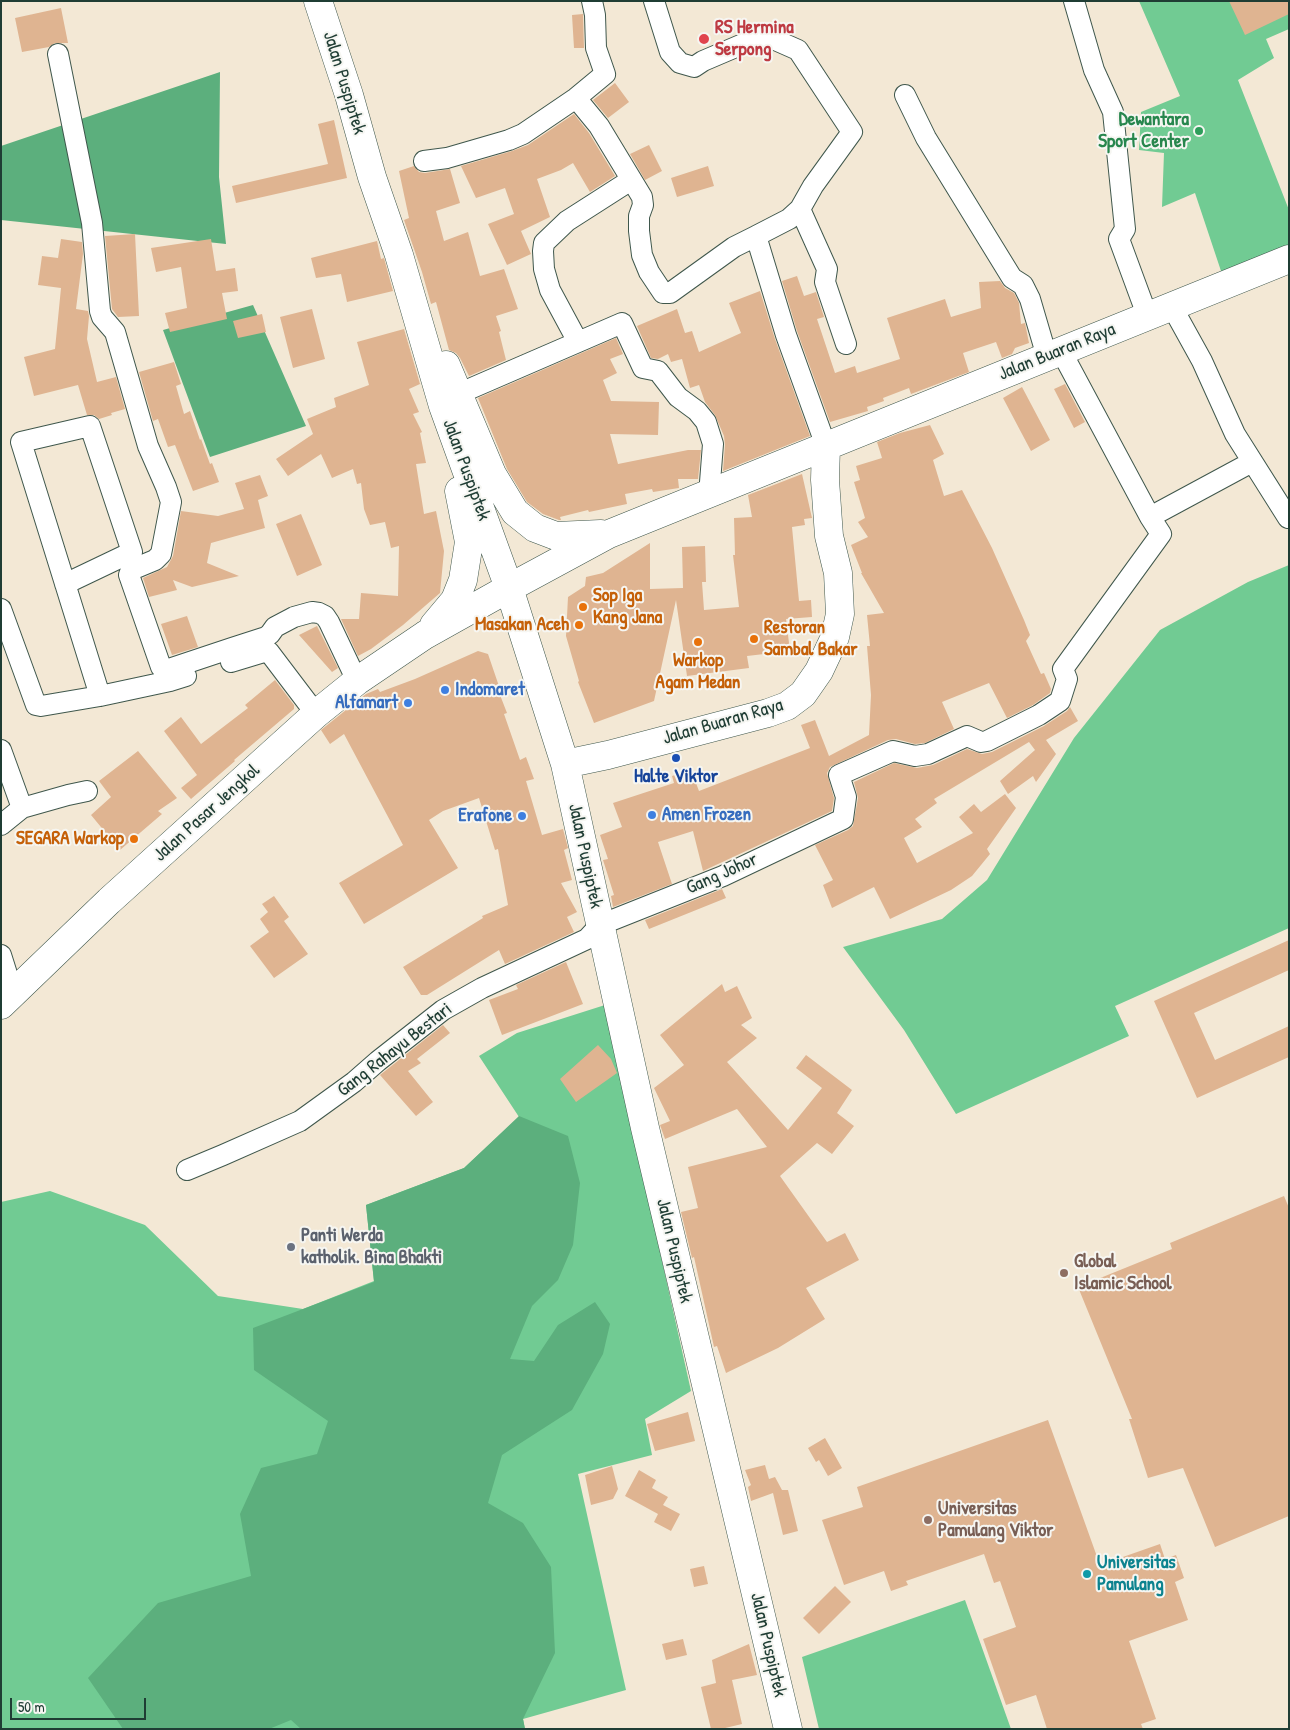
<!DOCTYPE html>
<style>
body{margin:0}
#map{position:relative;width:1290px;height:1730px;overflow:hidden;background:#f3e8d5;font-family:"Patrick Hand",sans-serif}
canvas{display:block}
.frame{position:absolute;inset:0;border:2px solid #1f3d34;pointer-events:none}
.scale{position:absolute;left:10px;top:1698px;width:136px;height:22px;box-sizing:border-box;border:2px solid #1f3d34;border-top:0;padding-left:6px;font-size:15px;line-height:18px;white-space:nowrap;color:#1f3d34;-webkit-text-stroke:4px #f6f6f2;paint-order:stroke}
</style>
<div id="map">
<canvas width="1290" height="1730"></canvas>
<div class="frame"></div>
<div class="scale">50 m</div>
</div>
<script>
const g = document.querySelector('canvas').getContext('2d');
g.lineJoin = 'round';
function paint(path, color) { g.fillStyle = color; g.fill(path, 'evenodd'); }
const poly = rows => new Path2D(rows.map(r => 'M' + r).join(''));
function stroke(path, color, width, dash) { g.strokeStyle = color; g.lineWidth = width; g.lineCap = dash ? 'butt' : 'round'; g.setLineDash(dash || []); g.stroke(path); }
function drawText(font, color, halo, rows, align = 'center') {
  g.font = font + ' "Patrick Hand",sans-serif'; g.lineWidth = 4; g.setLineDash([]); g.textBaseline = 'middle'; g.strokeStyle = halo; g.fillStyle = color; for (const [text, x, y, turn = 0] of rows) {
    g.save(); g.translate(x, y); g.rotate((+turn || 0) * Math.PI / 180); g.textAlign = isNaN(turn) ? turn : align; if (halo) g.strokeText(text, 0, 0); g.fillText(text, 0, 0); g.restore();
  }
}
paint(poly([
 [1139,1,1289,1,1289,29,1266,39,1274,58,1238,80,1289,210,1289,247,1223,277,1195,193,1162,207,1164,153,1139,150,1141,112,1180,96],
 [1289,565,1289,928,1115,1006,1129,1036,956,1114,904,1030,843,947,942,919,987,880,1074,738,1160,630,1248,582],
 [605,1005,691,1391,645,1419,652,1455,578,1474,626,1690,523,1719,525,1729,1,1729,1,1202,50,1191,145,1225,218,1296,303,1309,374,1281,366,1205,464,1168,519,1117,479,1056,517,1033],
 [965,1600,1011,1729,819,1729,802,1657]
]), '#71cb93');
paint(poly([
 [220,72,219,177,226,244,1,220,1,146],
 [253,305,306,426,210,457,163,330],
 [519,1116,568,1136,580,1183,573,1245,558,1280,532,1306,510,1359,534,1361,558,1325,595,1302,610,1324,603,1354,572,1410,502,1455,488,1503,523,1523,551,1567,555,1653,523,1719,525,1729,301,1729,291,1720,269,1729,123,1729,88,1678,158,1603,251,1576,240,1514,261,1468,317,1454,328,1421,254,1370,253,1328,374,1282,366,1205,464,1168]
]), '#5caf7d');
paint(poly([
 [1229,1,1289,1,1289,14,1245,35],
 [61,8,68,43,55,43,49,47,22,52,15,18],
 [583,14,584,48,574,48,572,15],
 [615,83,629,102,608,118,593,100],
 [574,114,589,133,615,176,590,192,573,163,561,170,537,179,550,217,521,231,531,254,507,265,488,224,514,214,505,188,476,198,461,166,512,151,528,145],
 [334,120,347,178,236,203,232,186,328,164,318,124],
 [649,145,662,171,645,180,630,154],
 [414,166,419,172,425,173,450,169,460,203,436,211,444,241,468,232,480,276,504,269,518,309,496,316,501,331,499,332,506,360,469,376,460,358,456,353,449,350,436,302,431,304,422,272,404,220,409,218,399,171],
 [708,166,714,186,677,197,671,178],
 [135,234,139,316,118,317,112,309,105,236],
 [61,239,82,242,83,254,76,309,88,311,89,316,87,339,97,382,116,377,125,409,111,413,112,415,99,419,94,415,87,415,78,385,34,396,24,357,55,349,61,288,38,285,42,256,58,258],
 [211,239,216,271,235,268,238,291,222,293,227,319,170,332,165,313,187,308,181,267,156,272,151,248],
 [377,241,381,259,384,258,393,291,347,302,341,274,316,278,311,258],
 [797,276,804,296,816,292,824,317,817,319,835,373,855,366,857,373,900,359,887,318,945,299,951,317,981,308,979,282,1000,281,1005,288,1014,293,1019,303,1021,324,1025,323,1029,343,1015,348,1012,354,1002,358,996,342,963,353,969,372,911,394,909,388,883,398,884,401,867,407,868,411,830,422,797,331,782,281],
 [760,291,775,339,810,436,723,471,725,445,724,436,715,415,705,402,699,385,690,388,682,359,671,362,668,354,658,359,651,358,637,326,677,309,685,333,692,331,699,352,741,333,729,303],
 [312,309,325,359,293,368,280,317],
 [262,314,266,332,238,338,233,321],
 [404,329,420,384,409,389,419,412,413,414,422,432,420,433,426,463,416,464,424,514,436,511,444,551,440,593,403,625,371,649,358,656,341,619,359,619,361,593,398,596,399,546,391,548,385,522,370,525,364,509,361,483,357,484,353,469,332,478,321,454,288,476,276,459,313,434,307,419,336,407,334,398,369,385,357,342],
 [616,338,623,354,610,359,617,373,603,380,611,401,659,402,658,435,610,434,618,464,688,450,701,450,698,479,678,479,679,488,653,492,652,489,625,494,627,504,589,512,588,510,560,517,561,520,559,520,543,514,527,502,507,469,478,398],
 [174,362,181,384,176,386,184,414,190,411,200,440,201,439,210,464,212,463,219,482,193,491,175,445,168,447,158,419,153,421,139,372],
 [1065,384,1085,422,1074,428,1054,389],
 [1022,387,1050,440,1031,451,1003,398],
 [930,425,944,454,933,460,944,496,962,490,992,548,1024,620,1030,635,1026,641,1041,674,1044,673,1051,689,1050,693,1033,705,1007,718,989,683,942,702,954,729,925,743,915,744,896,739,888,740,830,767,827,773,834,798,832,811,703,871,693,831,658,842,672,884,613,907,611,896,614,895,603,860,608,859,600,835,622,827,613,803,674,783,672,776,691,770,699,791,810,748,801,725,815,720,829,756,869,735,871,695,867,646,870,646,867,615,884,613,861,573,862,573,851,545,868,537,858,522,865,518,854,482,860,480,856,466,882,458,877,442,900,433],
 [802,474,812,518,804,519,805,525,792,527,799,601,811,600,812,617,786,619,790,651,747,656,749,668,687,676,676,600,654,701,594,723,578,682,579,681,566,636,568,597,585,586,586,577,603,573,650,543,650,589,683,588,682,547,705,546,706,582,702,582,704,610,739,607,733,555,735,555,734,518,752,517,748,495],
 [260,475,268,496,258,500,265,528,211,543,207,563,239,576,192,587,173,580,177,590,149,597,143,578,167,567,173,556,181,511,218,516,244,509,235,483],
 [301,514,322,565,297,576,276,524],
 [187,616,198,647,172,655,161,624],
 [317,626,338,668,332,672,299,635],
 [478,651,488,654,502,695,500,695,507,713,504,714,520,760,526,757,534,779,526,781,542,835,563,829,568,848,564,850,572,880,561,883,577,912,567,917,574,932,505,964,499,950,427,995,421,995,403,967,483,918,482,916,508,905,498,849,495,850,479,798,443,811,429,820,458,868,364,924,339,883,403,845,344,734,330,744,321,730,366,694,378,689,380,692,415,679],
 [275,680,294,705,294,709,234,760,235,761,191,799,181,788,197,775,164,731,181,717,201,744,248,708,245,705],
 [1070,707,1078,721,1046,740,1056,754,1036,782,1033,776,1008,794,1000,781,1035,750,1029,742,934,799,937,803,915,819,922,827,904,838,917,863,973,833,959,817,974,804,981,812,1005,794,1016,808,987,849,990,854,972,876,951,890,890,919,874,887,832,908,823,885,833,880,815,845,848,830,853,826,858,798,854,782,894,763,917,768,933,765,967,749,982,754,992,752,1044,726,1067,711],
 [138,751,177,798,158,811,162,814,120,850,91,815,111,797,99,781],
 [722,889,726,898,649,929,645,920],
 [274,896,289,917,284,921,308,954,274,978,250,946,269,932,260,919,268,912,262,904],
 [1289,940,1289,970,1194,1013,1215,1060,1289,1026,1289,1057,1197,1098,1154,1001],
 [566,962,583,1004,502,1035,489,1000,518,989,516,985],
 [722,984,725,992,737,986,752,1018,741,1025,757,1038,727,1062,788,1130,822,1088,796,1068,806,1055,852,1090,837,1113,854,1126,832,1154,817,1143,780,1176,827,1242,845,1233,859,1260,806,1288,825,1319,778,1348,726,1373,717,1346,714,1347,694,1257,692,1258,681,1212,698,1208,688,1167,767,1147,737,1109,665,1139,660,1125,670,1121,654,1088,684,1065,660,1035],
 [443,1025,450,1033,417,1059,421,1063,408,1071,433,1102,416,1116,380,1075],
 [598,1045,611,1059,617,1073,576,1102,560,1079],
 [1284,1196,1289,1208,1289,1516,1215,1547,1183,1468,1148,1478,1129,1419,1132,1419,1078,1287,1172,1249,1170,1243],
 [688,1412,695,1441,655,1451,647,1424],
 [1048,1420,1100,1565,1160,1544,1165,1559,1176,1555,1184,1578,1175,1582,1188,1620,1129,1641,1156,1719,1141,1724,1143,1729,1047,1729,1036,1695,1006,1705,983,1639,1016,1627,1000,1581,994,1583,984,1554,906,1581,908,1585,891,1591,884,1571,844,1585,822,1520,863,1507,857,1487],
 [825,1438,842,1468,828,1476,819,1460,816,1462,808,1448],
 [765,1465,769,1479,775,1477,782,1490,788,1490,798,1531,783,1535,773,1493,751,1501,748,1487,751,1485,745,1470],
 [612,1466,618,1489,613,1499,591,1505,585,1475],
 [639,1470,656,1480,652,1488,668,1497,663,1505,680,1514,671,1531,654,1522,658,1514,625,1496],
 [704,1566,708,1584,694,1587,690,1569],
 [835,1586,851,1602,819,1634,803,1618],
 [683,1639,687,1655,666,1660,662,1644],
 [749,1644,757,1675,732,1680,742,1724,721,1729,711,1729,701,1687,716,1683,712,1660]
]), '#dfb491');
const street = poly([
 [654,1,670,52,680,63,694,67,703,61,764,35,798,50,852,132,813,186,800,209,789,219,756,236,786,335,826,446],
 [1074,1,1094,70,1113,112,1125,229,1119,239,1147,315],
 [58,54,92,223,100,311,102,317,115,332,148,446,166,487,171,502,161,554,155,560,131,570,129,575,161,667,164,670,169,669,232,648,266,637,270,634,275,627,294,617,312,612,319,613,325,616,329,622,357,681],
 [905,95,926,138,1012,278,1023,285,1030,299,1047,357],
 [576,98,599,126,642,197,643,205,639,216,639,231,642,255,649,272,663,293,670,293,734,247,756,236],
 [424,161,447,158,509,140,523,134,576,98,605,74,596,48,595,15,592,1],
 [800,209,827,269,825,282,846,344],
 [1171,305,1202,361,1235,434,1288,518],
 [578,342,550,290,544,269,543,251,544,243,567,221,631,180],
 [1061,351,1150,517],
 [458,394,622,323,643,368,658,371,678,397,697,411,706,422,713,444,709,495],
 [65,584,132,552,90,426,21,442,100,696],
 [1,609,36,705,41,706,100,696,170,681,186,676],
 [231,662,264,652,269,652,316,714],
 [1,750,22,808,68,795,87,791],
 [1,825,22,808],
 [1,955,13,993],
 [187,1170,223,1155,300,1121,354,1082,378,1061,443,1010,482,988,587,939,600,925,723,876,843,819,846,797,839,775,893,751,915,756,928,754,967,736,981,742,987,741,1039,715,1060,701,1067,679,1063,669,1161,534,1150,517,1252,462]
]);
const primary = poly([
 [318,1,349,95,372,177,399,255,443,406,509,588,565,764,645,1128,788,1729],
 [446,365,492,474,515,512,535,528,556,536,601,534],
 [434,625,455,600,463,580,469,542,459,491],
 [565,764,608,755,768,713,787,706,803,694,819,671,835,637,840,614,838,573,829,536,825,480,826,446],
 [1,1005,109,901,316,714,357,681,425,635,509,588,609,534,1289,259]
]);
stroke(street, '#3f574c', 22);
stroke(primary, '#3f574c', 29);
stroke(street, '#fff', 20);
stroke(primary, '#fff', 28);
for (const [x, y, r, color] of [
 [704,39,6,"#e0444e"],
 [1199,131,5,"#2e9e5b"],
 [583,607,5,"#e8710a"],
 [579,625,5,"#e8710a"],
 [754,639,5,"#e8710a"],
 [698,642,5,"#e8710a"],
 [445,690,5,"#3f7fe0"],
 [408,703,5,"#3f7fe0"],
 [676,758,5,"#1a4fb4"],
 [652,815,5,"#3f7fe0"],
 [522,816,5,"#3f7fe0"],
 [134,839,5,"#e8710a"],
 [291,1247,5,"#6b7280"],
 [1064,1273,5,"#8d6e63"],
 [928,1520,5,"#8d6e63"],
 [1087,1574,5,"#0f9aa8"]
]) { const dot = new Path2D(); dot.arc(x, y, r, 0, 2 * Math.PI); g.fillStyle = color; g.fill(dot); stroke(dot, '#f6f6f2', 2); }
drawText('bold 19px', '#be3a42', '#f6f6f2', [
 ["RS Hermina",715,28],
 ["Serpong",715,50]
], 'left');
drawText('19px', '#1f3d34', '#f6f6f2', [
 ["Jalan Puspiptek",344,83,73],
 ["Jalan Buaran Raya",1057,352,-22],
 ["Jalan Puspiptek",466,470,70],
 ["Jalan Buaran Raya",723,722,-16],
 ["Jalan Pasar Jengkol",207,813,-42],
 ["Jalan Puspiptek",585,856,78],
 ["Gang Johor",722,874,-24],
 ["Gang Rahayu Bestari",395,1050,-38],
 ["Jalan Puspiptek",674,1251,77],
 ["Jalan Puspiptek",768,1645,77]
]);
drawText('bold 19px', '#27864d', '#f6f6f2', [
 ["Dewantara",1189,120],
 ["Sport Center",1189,142]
], 'right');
drawText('bold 19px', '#c56008', '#f6f6f2', [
 ["Sop Iga",593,596],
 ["Kang Jana",593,618],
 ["Masakan Aceh",569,625,"right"],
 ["Restoran",764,628],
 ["Sambal Bakar",764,650],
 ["Warkop",698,661,"center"],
 ["Agam Medan",698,683,"center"],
 ["SEGARA Warkop",124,839,"right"]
], 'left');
drawText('bold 19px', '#366cbe', '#f6f6f2', [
 ["Indomaret",455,690],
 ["Alfamart",398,703,"right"],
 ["Amen Frozen",662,815],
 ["Erafone",512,816,"right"]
], 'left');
drawText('bold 19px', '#164399', '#f6f6f2', [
 ["Halte Viktor",676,777]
]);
drawText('bold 19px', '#5b616d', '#f6f6f2', [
 ["Panti Werda",301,1236],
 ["katholik. Bina Bhakti",301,1258]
], 'left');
drawText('bold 19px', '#785e54', '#f6f6f2', [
 ["Global",1074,1262],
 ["Islamic School",1074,1284],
 ["Universitas",938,1509],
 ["Pamulang Viktor",938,1531]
], 'left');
drawText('bold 19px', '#0d838f', '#f6f6f2', [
 ["Universitas",1097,1563],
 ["Pamulang",1097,1585]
], 'left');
</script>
